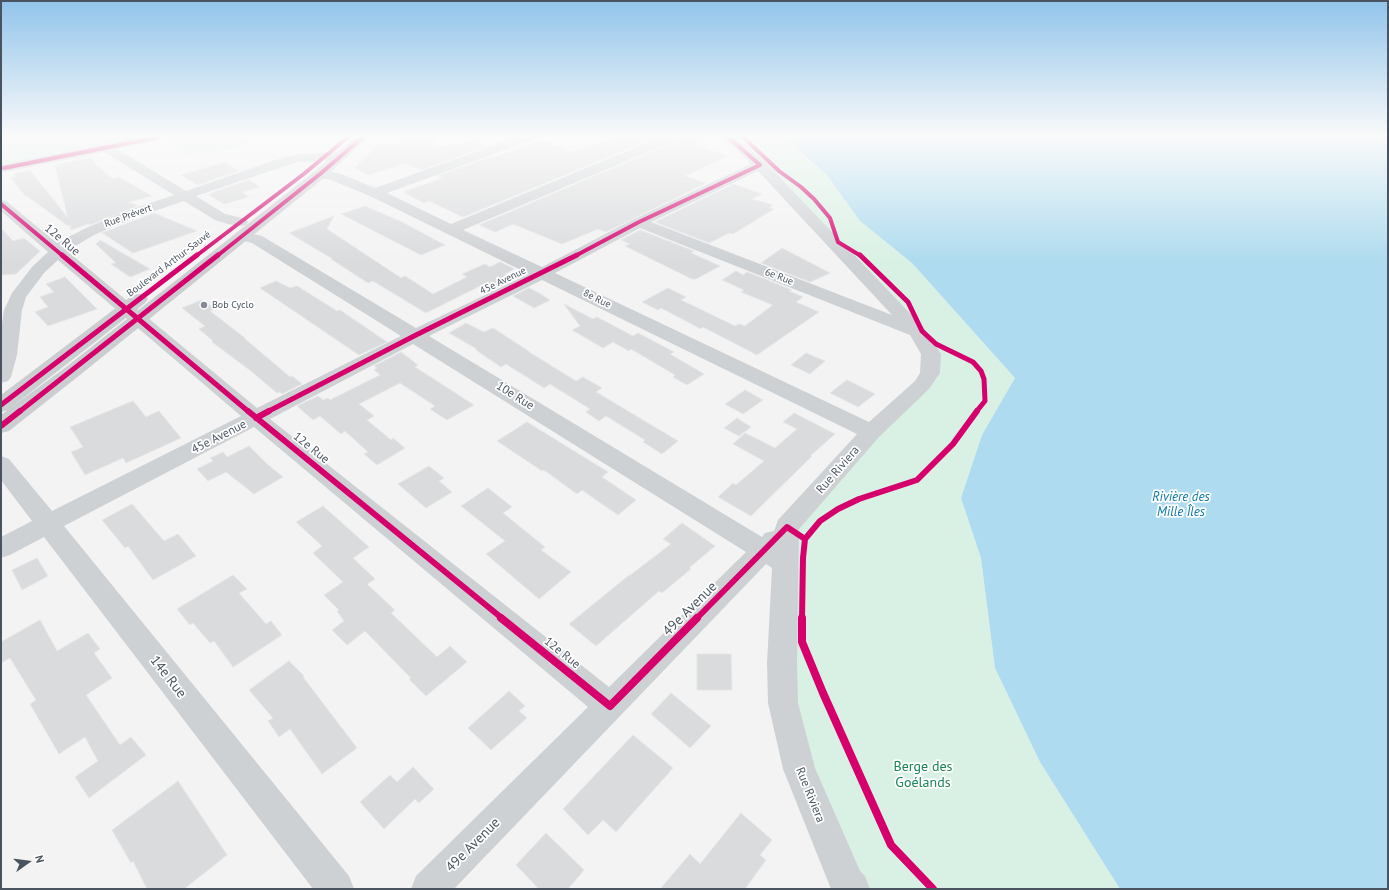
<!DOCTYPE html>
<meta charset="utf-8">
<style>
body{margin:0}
#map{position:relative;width:1389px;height:890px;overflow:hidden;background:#f3f3f3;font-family:"PT Sans",sans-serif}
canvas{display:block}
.frame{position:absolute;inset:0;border:2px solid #4a5460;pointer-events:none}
.north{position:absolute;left:8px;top:842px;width:40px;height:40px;-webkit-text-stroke:3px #fff;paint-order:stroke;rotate:76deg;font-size:11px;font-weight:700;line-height:16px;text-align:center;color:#4a5460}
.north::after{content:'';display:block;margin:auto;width:14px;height:18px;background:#4a5460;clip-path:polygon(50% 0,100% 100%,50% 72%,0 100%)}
</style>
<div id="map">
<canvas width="1389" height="890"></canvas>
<div class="frame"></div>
<div class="north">N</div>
</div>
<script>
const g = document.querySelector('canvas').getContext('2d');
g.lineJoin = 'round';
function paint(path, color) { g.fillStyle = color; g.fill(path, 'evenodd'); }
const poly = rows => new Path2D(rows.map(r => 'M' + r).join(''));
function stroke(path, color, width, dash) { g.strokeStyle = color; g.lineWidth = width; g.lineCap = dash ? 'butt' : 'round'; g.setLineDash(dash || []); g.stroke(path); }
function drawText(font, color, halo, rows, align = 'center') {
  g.font = font + ' "PT Sans",sans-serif'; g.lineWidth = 3.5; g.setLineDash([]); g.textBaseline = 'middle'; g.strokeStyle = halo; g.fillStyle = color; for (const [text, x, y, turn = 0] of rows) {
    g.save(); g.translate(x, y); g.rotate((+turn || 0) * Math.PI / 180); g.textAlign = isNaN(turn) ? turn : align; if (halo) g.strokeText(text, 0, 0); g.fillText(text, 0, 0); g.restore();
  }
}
paint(poly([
 [1,137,179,137,105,147,1,168],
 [183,137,244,137,251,144,219,152,187,156,169,145,173,140],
 [729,137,782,137,790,142,827,175,860,221,912,263,1015,378,982,435,961,498,981,558,995,668,1040,762,1120,889,852,889,799,769,787,527,871,432,928,390,932,354]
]), '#d9f1e4');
paint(poly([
 [782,137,1388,137,1388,889,1120,889,1040,762,995,668,981,558,961,498,982,435,1015,378,912,263,860,221,827,175,790,142]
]), '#aedbef');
const building = poly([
 [619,137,657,137,463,217,429,201,424,203,403,192,443,178,437,176,493,156,495,157,542,141,573,152,619,137],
 [679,137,709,137,692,144,728,156,685,176,706,183,606,232,598,229,562,244,513,224,495,232,479,225,677,141,679,137],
 [478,140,485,147,422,170,405,163,368,175,355,168,379,144,400,144,403,141,436,141,430,149,478,140],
 [92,157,95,164,113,179,119,177,152,196,129,202,138,206,90,225,88,224,71,230,70,225,68,226,27,196,25,196,11,178,15,177,14,174,30,170,68,218,55,165,92,157],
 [225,162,238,171,198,185,181,175,225,162],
 [249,180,260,187,242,192,249,197,224,204,209,195,212,194,211,193,249,180],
 [734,184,762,194,752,199,773,205,769,208,774,209,733,234,729,233,709,243,655,222,734,184],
 [365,206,402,222,445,245,421,255,341,214,365,206],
 [154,213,197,231,133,253,102,233,154,213],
 [334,216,327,229,401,278,405,276,433,294,467,277,462,274,485,264,490,267,500,262,513,268,514,269,505,274,514,279,498,287,493,285,487,287,482,285,426,313,373,281,368,283,331,259,333,259,289,233,334,216],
 [1,228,13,241,24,238,40,251,16,274,1,275,1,228],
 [640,230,694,251,691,253,720,266,696,279,692,279,625,246,630,244,621,240,640,230],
 [100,240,150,269,130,277,111,264,116,263,96,244,100,240],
 [782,248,830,273,810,282,761,263,782,248],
 [736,271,743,275,747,272,792,290,789,291,803,297,796,302,819,312,757,355,703,327,701,329,661,308,658,310,642,302,668,288,686,297,681,300,735,326,739,324,745,326,773,305,741,292,744,290,722,280,736,271],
 [65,277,97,309,48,326,35,312,48,307,40,297,54,292,46,284,65,277],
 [276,281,290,288,297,286,337,311,340,310,387,342,359,355,260,288,276,281],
 [529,288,539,293,550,300,534,308,513,296,529,288],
 [202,300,217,309,210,311,245,338,244,338,290,377,292,376,302,384,282,394,280,392,277,393,251,371,212,342,213,341,199,329,205,326,182,308,202,300],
 [564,304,593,319,597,317,633,336,638,333,674,352,670,354,704,374,687,385,673,377,675,375,631,349,629,351,613,342,603,348,572,330,580,326,564,304],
 [466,323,484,332,493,328,530,352,529,352,576,381,583,377,602,388,596,392,678,441,662,454,643,442,645,440,606,416,599,421,586,412,590,409,550,384,544,388,506,364,501,367,476,350,477,349,449,333,466,323],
 [401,352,418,365,415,367,474,405,447,420,430,409,435,406,400,383,359,404,374,416,367,420,391,440,393,438,405,448,377,465,364,454,368,452,345,431,341,434,320,416,313,420,297,406,318,396,323,400,328,398,330,400,380,375,374,370,377,368,374,366,401,352],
 [806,353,825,361,810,374,791,365,806,353],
 [847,380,875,394,858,407,830,393,847,380],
 [745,390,763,400,743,414,725,404,745,390],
 [133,401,146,417,159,411,181,438,126,463,123,458,85,475,71,452,83,447,70,427,133,401],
 [794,413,835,434,810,456,812,456,751,516,718,497,733,483,736,485,764,461,733,444,745,433,775,448,797,429,783,422,794,413],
 [737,418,751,427,739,436,724,428,737,418],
 [527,422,608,472,602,477,636,500,618,515,582,490,577,494,544,470,542,471,497,441,527,422],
 [249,446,266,463,283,477,254,494,226,472,208,481,197,469,213,461,210,458,223,452,227,457,249,446],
 [429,466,444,478,439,481,452,492,426,508,398,484,429,466],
 [488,488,512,507,503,513,545,547,541,550,571,572,539,599,486,554,505,541,461,506,488,488],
 [132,504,164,541,178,534,196,556,153,580,128,546,125,548,102,520,132,504],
 [323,506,369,547,353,558,375,579,367,584,395,610,391,613,437,657,450,646,467,662,426,696,409,679,411,678,365,631,347,645,332,630,344,621,337,611,339,610,324,595,343,582,313,553,322,546,296,522,323,506],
 [682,523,715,546,689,568,691,569,662,593,659,591,596,646,569,624,628,576,629,576,671,544,663,539,682,523],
 [37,558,48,576,22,590,12,570,37,558],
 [233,575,247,589,239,593,266,624,271,621,282,635,233,667,214,641,210,643,193,623,190,625,177,609,233,575],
 [40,620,57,651,88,633,100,649,94,653,112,678,86,695,120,745,131,737,146,755,89,798,75,777,98,761,85,737,59,754,30,704,36,700,10,658,1,663,1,642,40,620],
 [697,654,731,654,732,690,697,690,697,654],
 [289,661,304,676,303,677,357,748,322,774,290,729,279,737,268,721,273,718,249,690,289,661],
 [509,691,525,706,519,711,527,718,491,750,468,728,509,691],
 [671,693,711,726,690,748,651,714,671,693],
 [633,735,673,768,616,832,603,820,588,835,563,809,633,735],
 [413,767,434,789,419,803,415,799,384,829,360,802,390,775,397,782,413,767],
 [178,781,227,855,184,889,147,889,133,861,131,863,112,830,178,781],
 [741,813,772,840,760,855,766,860,745,889,660,889,690,854,700,864,741,813],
 [546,833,584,870,568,889,539,889,516,865,546,833]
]);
paint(building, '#dadbdd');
stroke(building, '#e4e5e6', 1);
paint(poly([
 [140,137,165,137,163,140,117,149,186,191,275,160,299,154,341,152,345,153,347,156,345,159,341,160,299,162,285,166,196,196,225,214,246,219,248,222,246,225,241,226,228,224,215,220,184,201,131,219,94,235,67,251,257,408,401,336,252,243,236,239,233,236,236,233,241,231,262,236,416,328,529,274,370,196,331,180,315,177,313,174,315,171,320,170,339,173,375,188,517,137,534,137,532,140,387,193,451,224,661,137,678,137,676,140,463,230,542,267,634,219,751,164,722,137,735,137,765,162,924,328,941,354,940,373,929,389,879,437,799,529,797,663,798,703,815,768,860,871,865,876,870,889,831,889,783,769,768,703,767,663,772,568,766,564,454,889,411,889,416,876,588,707,254,427,64,526,349,876,354,889,313,889,44,537,10,555,1,558,1,537,32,521,1,480,1,456,9,459,52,511,241,416,58,260,44,273,26,297,22,310,17,355,11,377,8,381,1,383,1,331,4,310,12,293,32,267,48,252,1,211,1,200,6,201,57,243,84,229,121,213,174,195,104,152,4,172,1,171,1,165,140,137],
 [758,171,892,315,651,222,758,171],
 [640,228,910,335,921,354,920,373,915,381,869,422,555,273,640,228],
 [542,280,857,434,778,520,774,531,765,533,762,537,429,336,542,280],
 [413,344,746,552,609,687,270,419,413,344]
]), '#ced1d4');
paint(poly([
 [356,137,369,137,325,177,80,375,9,431,1,433,1,415,66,367,315,171,356,137],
 [139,294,145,295,148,299,145,303,8,410,1,412,1,395,133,295,139,294]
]), '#cbced1');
stroke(poly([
 [743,137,779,171,801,187,814,199,830,218,838,242,861,256],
 [4,168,159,137],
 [1,204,63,256],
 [196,256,305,173,348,137],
 [217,256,320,174,363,137],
 [575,256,639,222,760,165,728,137]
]), '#d6006c', 4);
stroke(poly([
 [62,255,249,412],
 [860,255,908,302,922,331,936,344,973,362,981,371,984,379,985,401,976,412],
 [1,405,197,255],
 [19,412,218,255],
 [267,412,416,335,577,255]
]), '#d6006c', 5);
stroke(poly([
 [248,411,503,619],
 [256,418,269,411],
 [1,426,20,411],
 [696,619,787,527,805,539],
 [802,619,803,558,805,539,820,521,838,509,859,499,917,480,953,444,977,411]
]), '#d6006c', 6);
stroke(poly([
 [501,618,610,706,697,618],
 [802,618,802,642,823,693,891,845,933,889]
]), '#d6006c', 8);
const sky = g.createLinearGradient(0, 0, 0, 262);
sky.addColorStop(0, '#91c4eb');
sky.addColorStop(0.52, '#fafafa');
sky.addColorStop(1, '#fafafa00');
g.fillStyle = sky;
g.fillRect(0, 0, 1389, 262);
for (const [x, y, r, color] of [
 [204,305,4,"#858c93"]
]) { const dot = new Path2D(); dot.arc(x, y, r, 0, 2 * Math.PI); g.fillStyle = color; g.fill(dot); stroke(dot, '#fff', 1.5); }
drawText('10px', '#4a5460', '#fff', [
 ["Rue Prévert",128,216,-20],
 ["Boulevard Arthur-Sauvé",169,264,-37],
 ["6e Rue",779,277,21],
 ["45e Avenue",503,281,-26],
 ["8e Rue",597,299,26]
]);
drawText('10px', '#4a5460', '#fff', [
 ["Bob Cyclo",212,305]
], 'left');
drawText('12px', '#4a5460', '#fff', [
 ["12e Rue",62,240,40],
 ["10e Rue",515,396,32],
 ["45e Avenue",219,437,-27],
 ["12e Rue",311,448,39],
 ["Rue Riviera",838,470,-49],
 ["12e Rue",562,653,39],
 ["Rue Riviera",810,795,68]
]);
drawText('italic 13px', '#0d7aa8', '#fff', [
 ["Rivière des",1181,497],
 ["Mille Îles",1181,512]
]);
drawText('14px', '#4a5460', '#fff', [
 ["49e Avenue",690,609,-45],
 ["14e Rue",168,677,52],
 ["49e Avenue",473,845,-45]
]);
drawText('14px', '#188457', '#fff', [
 ["Berge des",923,767],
 ["Goélands",923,783]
]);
</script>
